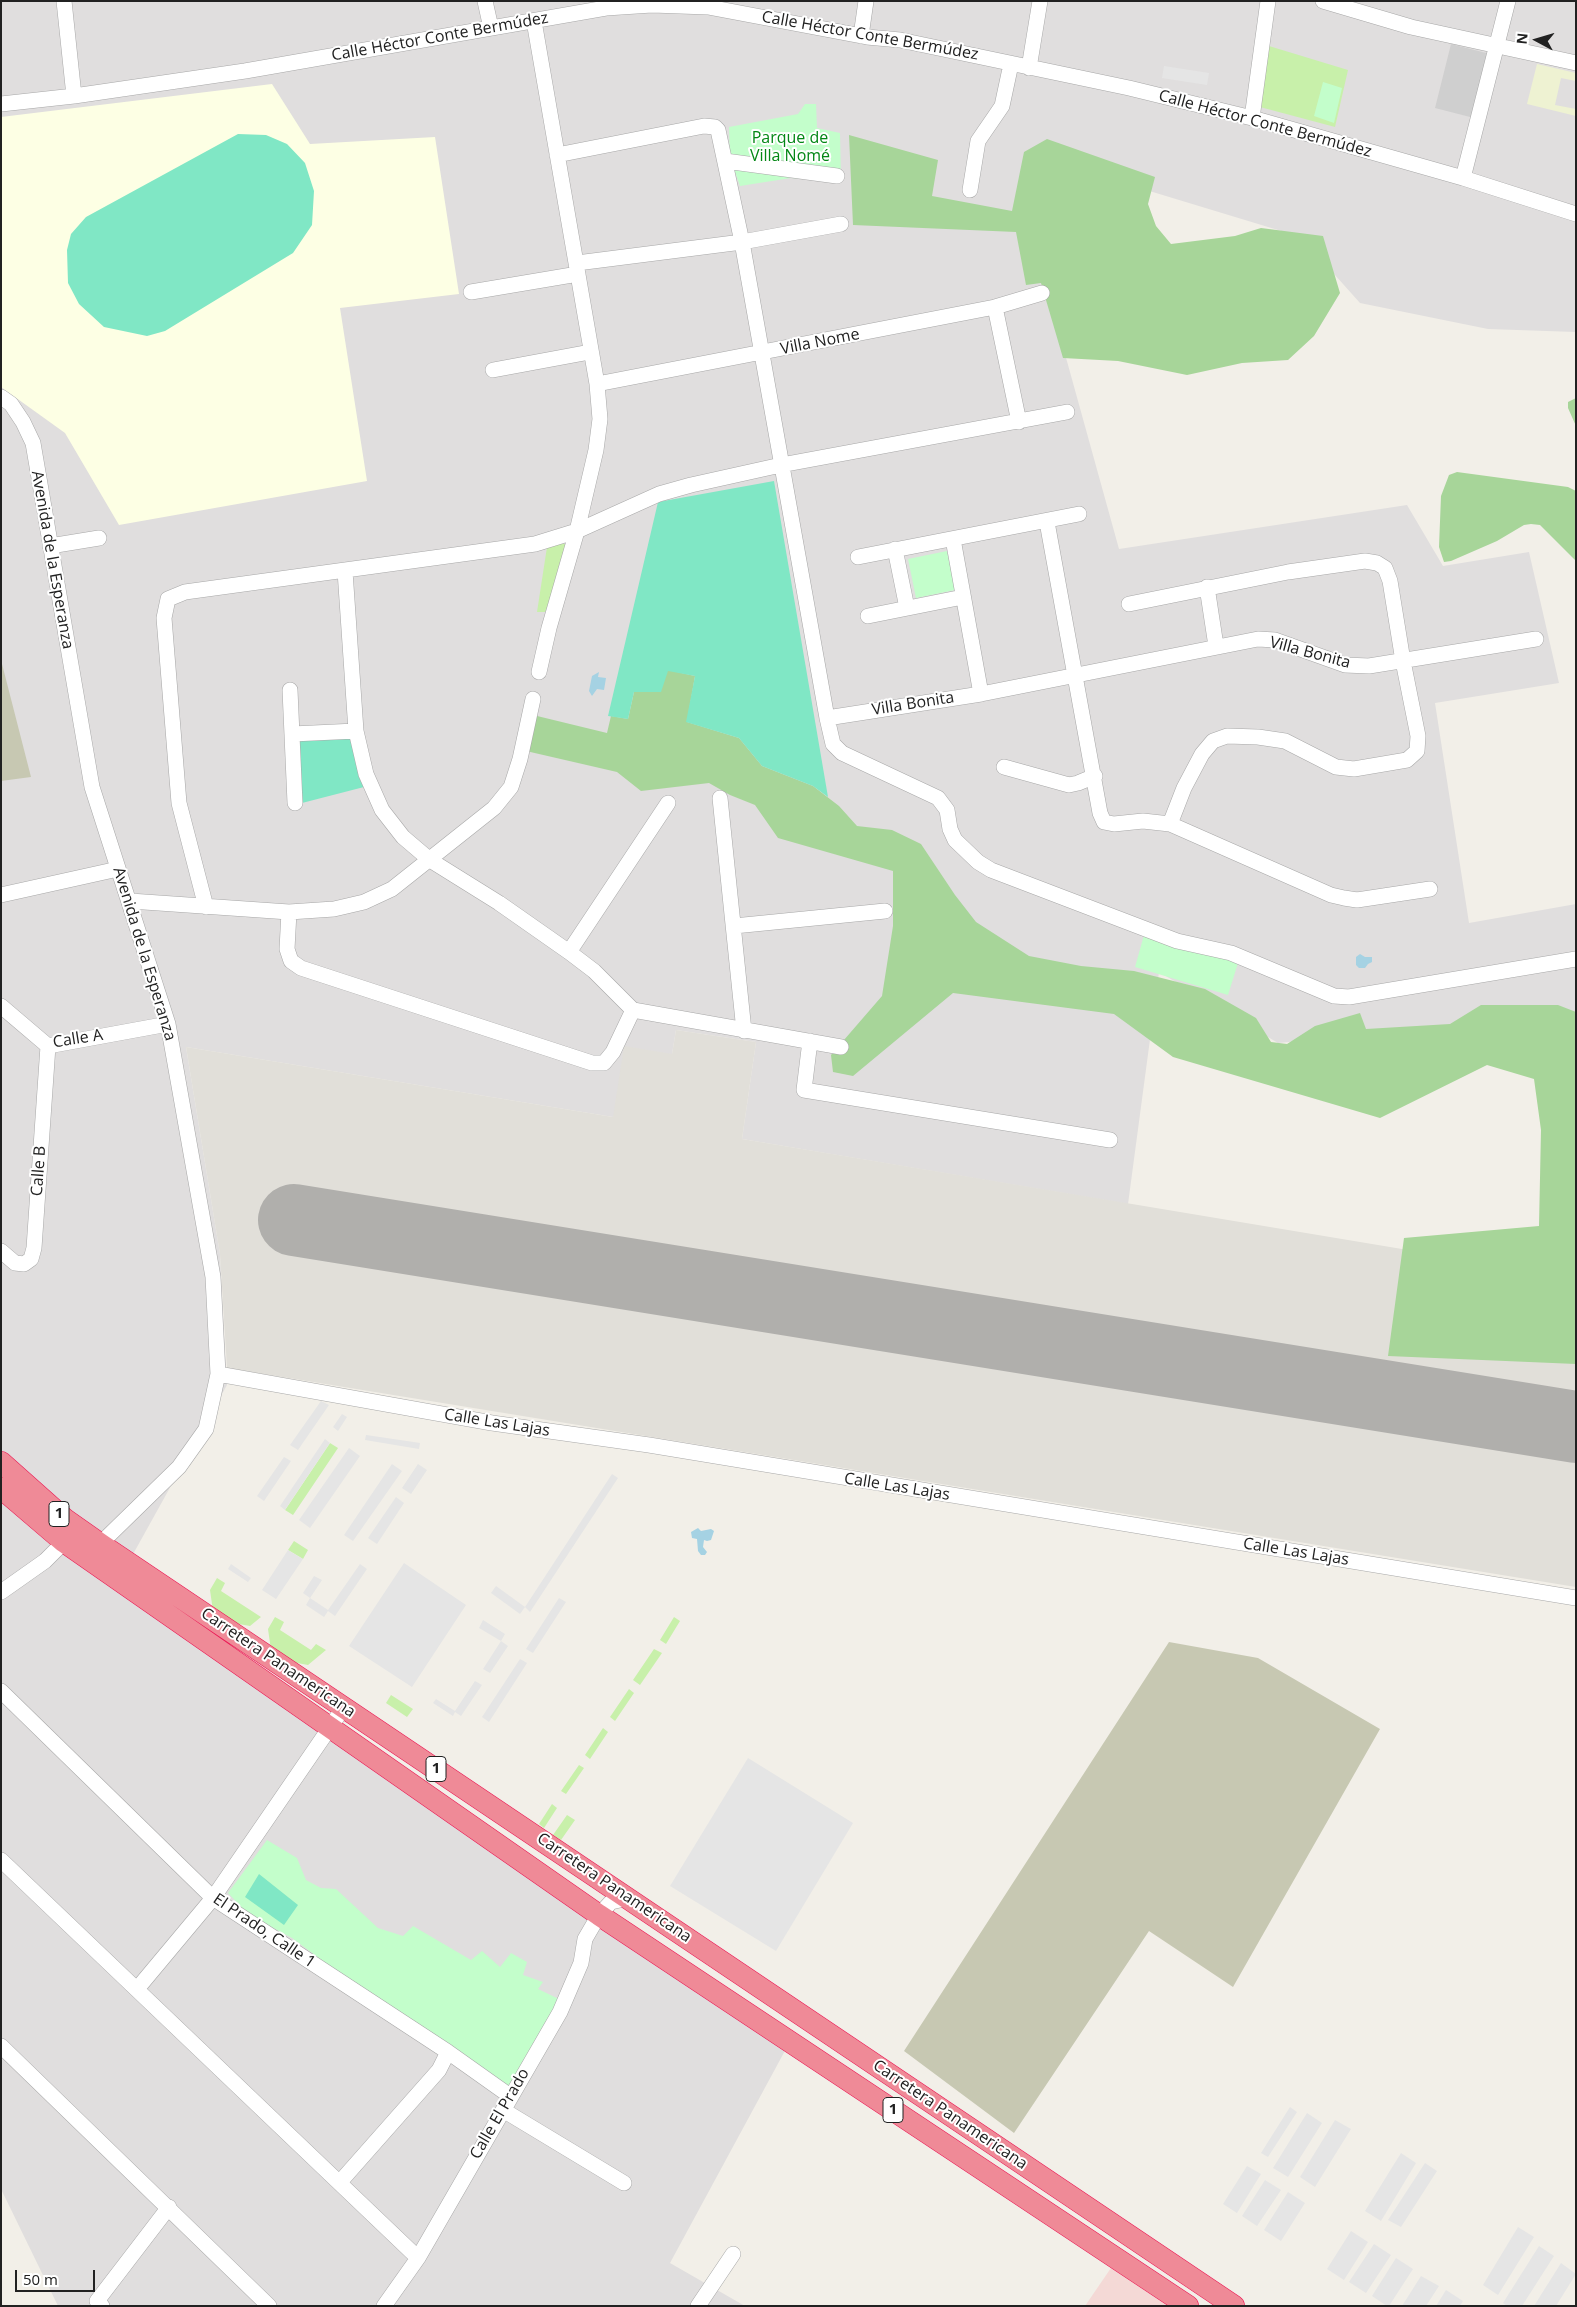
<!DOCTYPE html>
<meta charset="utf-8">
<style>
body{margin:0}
#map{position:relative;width:1577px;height:2307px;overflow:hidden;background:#f2efe8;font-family:"Open Sans",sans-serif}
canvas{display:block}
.frame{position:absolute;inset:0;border:2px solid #212121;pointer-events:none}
.north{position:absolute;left:1512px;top:15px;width:50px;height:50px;-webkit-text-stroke:4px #fff;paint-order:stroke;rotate:276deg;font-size:14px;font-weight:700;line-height:20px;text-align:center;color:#212121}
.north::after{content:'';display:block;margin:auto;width:18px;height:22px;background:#212121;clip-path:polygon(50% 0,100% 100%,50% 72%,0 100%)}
.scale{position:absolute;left:15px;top:2270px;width:80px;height:22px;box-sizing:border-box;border:2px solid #212121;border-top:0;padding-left:6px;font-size:15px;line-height:18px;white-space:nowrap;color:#212121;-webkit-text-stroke:4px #fff;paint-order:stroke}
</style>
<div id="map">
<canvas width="1577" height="2307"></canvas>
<div class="frame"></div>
<div class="north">N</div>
<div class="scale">50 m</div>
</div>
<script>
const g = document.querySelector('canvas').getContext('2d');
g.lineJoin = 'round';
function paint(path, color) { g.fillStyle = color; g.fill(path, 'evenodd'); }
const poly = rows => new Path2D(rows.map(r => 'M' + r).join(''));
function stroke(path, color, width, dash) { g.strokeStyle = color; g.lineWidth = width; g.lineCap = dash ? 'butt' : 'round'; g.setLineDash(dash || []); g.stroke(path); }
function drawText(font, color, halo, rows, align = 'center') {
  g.font = font + ' "Open Sans",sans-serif'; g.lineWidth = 4; g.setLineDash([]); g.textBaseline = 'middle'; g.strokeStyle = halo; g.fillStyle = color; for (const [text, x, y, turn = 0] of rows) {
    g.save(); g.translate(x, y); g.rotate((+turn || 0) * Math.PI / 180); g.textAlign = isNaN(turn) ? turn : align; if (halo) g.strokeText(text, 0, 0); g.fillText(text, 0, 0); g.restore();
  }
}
paint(poly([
 [1,1,1576,1,1576,332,1488,329,1360,303,1301,237,1077,169,1042,271,1119,549,1407,505,1443,566,1529,552,1559,683,1435,703,1469,923,1576,904,1576,1029,1464,1026,1278,1043,1159,972,1128,1204,742,1139,756,1042,676,1030,672,1054,613,1117,186,1047,220,1254,227,1385,117,1583,787,2047,670,2263,745,2306,58,2306,1,2189]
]), '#e0dede');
paint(poly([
 [1113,2265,1175,2306,1085,2306]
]), '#f4d9d6');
paint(poly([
 [272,84,310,144,435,137,459,294,340,308,367,481,119,525,65,433,1,387,1,117]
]), '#fdffe4');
paint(poly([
 [1451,44,1490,54,1474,118,1435,108]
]), '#cfcfcf');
paint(poly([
 [676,1030,756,1042,742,1139,1576,1278,1576,1587,227,1368,220,1254,186,1047,613,1117,624,1046,672,1054]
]), '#e1dfd9');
paint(poly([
 [1,660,31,777,1,781],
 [1169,1642,1258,1658,1380,1729,1233,1987,1149,1931,1014,2133,904,2051]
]), '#c7c8b2');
paint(poly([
 [1537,64,1576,73,1576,81,1561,78,1555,105,1576,109,1576,116,1527,104]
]), '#eef2d2');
paint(poly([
 [1269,46,1348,70,1335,127,1260,107],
 [560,543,566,544,555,594,545,612,537,612,547,547],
 [330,1443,338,1448,293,1515,285,1510],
 [294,1541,308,1550,303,1559,288,1550],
 [217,1578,225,1583,221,1591,261,1617,250,1626,233,1623,213,1611,210,1590],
 [275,1617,284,1622,280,1630,311,1650,316,1644,326,1650,308,1665,292,1662,271,1650,268,1629],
 [674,1617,680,1621,666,1644,660,1640],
 [654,1649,662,1653,640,1685,633,1680],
 [629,1689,634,1693,615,1721,610,1717],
 [391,1695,413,1709,407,1717,386,1703],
 [603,1728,608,1732,590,1759,585,1755],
 [579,1765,584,1768,566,1794,561,1791],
 [552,1804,557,1808,544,1828,539,1824],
 [567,1815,575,1820,561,1840,553,1835]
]), '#c8f0aa');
paint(poly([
 [849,135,938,160,932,196,1012,211,1024,152,1047,139,1155,177,1148,204,1156,226,1171,244,1235,236,1261,228,1323,236,1340,293,1314,336,1288,360,1242,363,1187,375,1118,361,1063,358,1041,283,1026,285,1016,232,853,225],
 [1576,398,1576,426,1568,408,1568,402],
 [1457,472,1568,487,1576,491,1576,561,1540,525,1531,524,1524,525,1497,541,1451,561,1444,562,1439,547,1441,496,1449,475],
 [668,670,695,676,687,722,739,738,762,766,813,786,839,806,857,826,892,830,921,844,955,895,976,922,1029,956,1081,966,1134,971,1205,989,1256,1018,1271,1042,1287,1044,1315,1026,1360,1013,1366,1029,1450,1024,1481,1005,1558,1005,1576,1012,1576,1364,1388,1356,1404,1238,1539,1226,1541,1130,1534,1079,1487,1065,1380,1118,1173,1057,1114,1014,953,993,853,1076,833,1072,831,1055,882,996,893,926,893,871,778,838,755,805,730,795,709,783,641,791,617,772,526,751,533,715,607,733,611,716,628,719,634,692]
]), '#a7d599');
paint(poly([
 [1323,82,1342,88,1334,123,1314,116],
 [805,104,816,104,817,128,840,133,841,181,791,178,740,186,730,158,729,127,798,114],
 [947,551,955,590,916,598,908,559],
 [1144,935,1238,963,1228,995,1135,967],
 [267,1840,297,1858,306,1880,321,1888,336,1889,378,1928,403,1936,413,1926,471,1960,482,1951,500,1967,511,1953,527,1962,523,1975,543,1982,538,1989,563,2001,513,2090,343,1976,292,1938,249,1915,228,1893]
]), '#c3fecb');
paint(poly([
 [238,134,266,135,287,144,305,163,314,191,312,225,293,253,165,331,147,336,104,327,79,304,68,283,67,250,71,234,86,217],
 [774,481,828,797,813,786,762,766,739,738,686,722,695,676,668,671,661,692,634,692,628,719,608,716,658,502],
 [352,735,364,787,302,803,298,738],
 [259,1874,298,1905,284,1925,245,1897]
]), '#80e7c5');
paint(poly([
 [1164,66,1209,73,1207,85,1162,78],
 [321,1401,329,1405,298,1450,290,1445],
 [342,1414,347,1417,338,1431,333,1427],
 [366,1435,420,1443,419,1449,365,1440],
 [325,1439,330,1443,285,1510,280,1506],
 [349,1448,360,1456,310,1528,299,1520],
 [284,1457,291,1461,264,1501,257,1496],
 [392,1464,402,1471,353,1541,344,1535],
 [418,1464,427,1470,411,1494,402,1488],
 [612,1474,618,1478,530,1612,525,1607,520,1614,491,1593,496,1586,525,1607],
 [396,1497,404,1503,377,1544,368,1538],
 [288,1550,303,1559,276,1599,262,1590],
 [404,1563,466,1605,412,1687,349,1646],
 [231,1564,251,1578,248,1582,228,1569],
 [360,1564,367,1569,335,1616,328,1611,324,1617,306,1605,310,1598,303,1593,314,1576,322,1580,310,1598,328,1610],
 [559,1598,566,1602,533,1653,526,1649],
 [483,1620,505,1634,501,1641,508,1646,490,1673,483,1669,501,1641,479,1628],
 [520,1659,527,1663,489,1722,482,1717],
 [475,1681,482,1685,461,1716,455,1712,453,1716,433,1703,436,1699,455,1711],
 [748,1758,853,1823,776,1951,670,1886],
 [1290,2107,1297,2112,1268,2157,1261,2153],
 [1307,2113,1322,2123,1288,2177,1273,2168],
 [1335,2120,1351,2129,1315,2187,1300,2177],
 [1401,2153,1416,2163,1381,2221,1365,2211],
 [1425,2163,1437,2171,1401,2227,1388,2220],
 [1247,2166,1261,2174,1237,2213,1223,2204],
 [1265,2180,1281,2190,1257,2226,1242,2216],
 [1288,2192,1305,2203,1281,2241,1264,2230],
 [1518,2227,1534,2237,1498,2295,1483,2285],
 [1351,2231,1368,2242,1344,2280,1327,2269],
 [1374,2244,1391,2255,1366,2293,1349,2282],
 [1539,2246,1554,2256,1522,2306,1507,2306,1503,2303],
 [1396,2258,1413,2269,1389,2306,1387,2306,1372,2296],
 [1561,2263,1576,2274,1556,2306,1534,2306],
 [1421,2276,1439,2286,1426,2306,1402,2306],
 [1446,2290,1463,2301,1460,2306,1436,2306]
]), '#e5e5e5');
paint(poly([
 [599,672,598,677,606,678,604,690,597,689,592,696,589,691,592,676],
 [1360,954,1365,957,1372,957,1372,962,1368,964,1365,968,1359,968,1356,965,1356,957],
 [698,1528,701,1531,711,1529,714,1531,711,1540,707,1541,704,1540,703,1547,707,1552,705,1555,701,1555,698,1551,697,1539,692,1538,691,1532]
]), '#a5d2e3');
stroke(poly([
 [294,1220,1576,1427]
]), '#b0afac', 72);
const minor = poly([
 [64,1,74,96],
 [485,1,491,28],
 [1323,1,1411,27,1576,63],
 [534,21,597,384,600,419,596,450,577,531,549,628,539,672],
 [861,36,866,1],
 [1029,68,1040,1],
 [1,104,74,96,245,71,606,8,652,5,708,7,867,37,900,40,1129,88,1252,118,1463,178,1576,214],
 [1252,118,1268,1],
 [557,155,704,126,715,127,718,130,742,242,827,718,981,694,1258,639,1275,640,1345,665,1369,666,1536,639],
 [725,161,837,176],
 [1463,178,1508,1],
 [970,190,978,141,1002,106,1011,64],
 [577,263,742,242,841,224],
 [471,292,578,274],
 [995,307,1019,422],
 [493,370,590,352],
 [597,384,995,307,1042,293],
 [1,397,11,404,23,422,33,443,92,787,168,1024,213,1277,218,1374,206,1429,179,1467,100,1544],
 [1047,522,1100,813,1104,822,1114,824,1143,821,1170,824,1331,895,1344,898,1357,900,1430,889],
 [953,539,981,694],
 [50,546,99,538],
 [895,549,907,608],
 [858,557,1079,514],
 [345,571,356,731,366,774,382,810,403,837,430,860,499,903,569,952,594,971,633,1010,841,1047],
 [1207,587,1216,646],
 [1129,604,1288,572,1365,561,1377,563,1385,568,1390,581,1403,661,1418,736,1417,751,1407,760,1354,769,1336,767,1285,741,1258,737,1227,736,1213,741,1202,754,1184,788,1170,824],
 [868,616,963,597],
 [290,690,295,803],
 [827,718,833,744,842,753,938,798,947,810,950,829,955,840,978,862,991,870,1177,941,1231,953,1334,996,1349,997,1576,959],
 [292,734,356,731],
 [1004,767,1069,785,1078,783,1095,776],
 [720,798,744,1031],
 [1,895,118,869],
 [130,901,289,912,334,909,364,902,392,889,494,808,511,787,520,759,533,699],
 [206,907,179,803,164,618,168,599,185,592,535,544,577,531,659,494,691,485,781,465,1067,412],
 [289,912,287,949,291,961,301,968,592,1063,604,1063,613,1052,633,1010],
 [734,926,885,911],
 [569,952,668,803],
 [1,1006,48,1046,168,1024],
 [810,1041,804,1090,1110,1140],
 [1,1251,15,1263,24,1264,31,1259,34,1248,48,1046],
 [218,1374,492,1423,649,1445,1576,1598],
 [1,1592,45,1561,64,1542],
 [1,1691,213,1898,448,2052,510,2096],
 [1,1860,418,2258],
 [137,1989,213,1898,344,1707],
 [1,2046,269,2306],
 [503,2110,624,2183],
 [340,2182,439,2070,448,2052],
 [102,2306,97,2301,169,2207],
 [384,2306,418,2258,560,2012,581,1963,585,1939,599,1915,611,1902,629,1898],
 [698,2306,733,2254]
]);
const highway = poly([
 [1,1462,65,1519,102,1545,1234,2306],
 [1,1488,64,1542,599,1915,1188,2306]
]);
stroke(minor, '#a8a8a8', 16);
stroke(highway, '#eb1a56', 22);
stroke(minor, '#fff', 15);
stroke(highway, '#ef8a97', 21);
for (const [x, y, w] of [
 [59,1514,20],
 [436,1769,20],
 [893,2110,20]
]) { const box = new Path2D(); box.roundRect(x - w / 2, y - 12.5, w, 25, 4); g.fillStyle = '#fff'; g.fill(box); stroke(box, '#212121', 1); }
drawText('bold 15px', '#212121', null, [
 ["1",59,1514],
 ["1",436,1769],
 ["1",893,2110]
]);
drawText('16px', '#212121', '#fff', [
 ["Calle Héctor Conte Bermúdez",870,36,10],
 ["Calle Héctor Conte Bermúdez",440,37,-10],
 ["Calle Héctor Conte Bermúdez",1265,124,15],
 ["Villa Nome",820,342,-11],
 ["Avenida de la Esperanza",52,560,80],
 ["Villa Bonita",1310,653,15],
 ["Villa Bonita",913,704,-9],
 ["Avenida de la Esperanza",144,954,73],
 ["Calle A",78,1039,-9],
 ["Calle B",39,1171,-86],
 ["Calle Las Lajas",497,1423,9],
 ["Calle Las Lajas",897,1487,9],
 ["Calle Las Lajas",1296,1552,9],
 ["Carretera Panamericana",278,1663,34],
 ["Carretera Panamericana",614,1888,34],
 ["El Prado, Calle 1",264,1931,34],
 ["Calle El Prado",500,2114,-60],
 ["Carretera Panamericana",950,2115,34]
]);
drawText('16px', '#038715', '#fff', [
 ["Parque de",790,138],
 ["Villa Nomé",790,156]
]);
</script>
